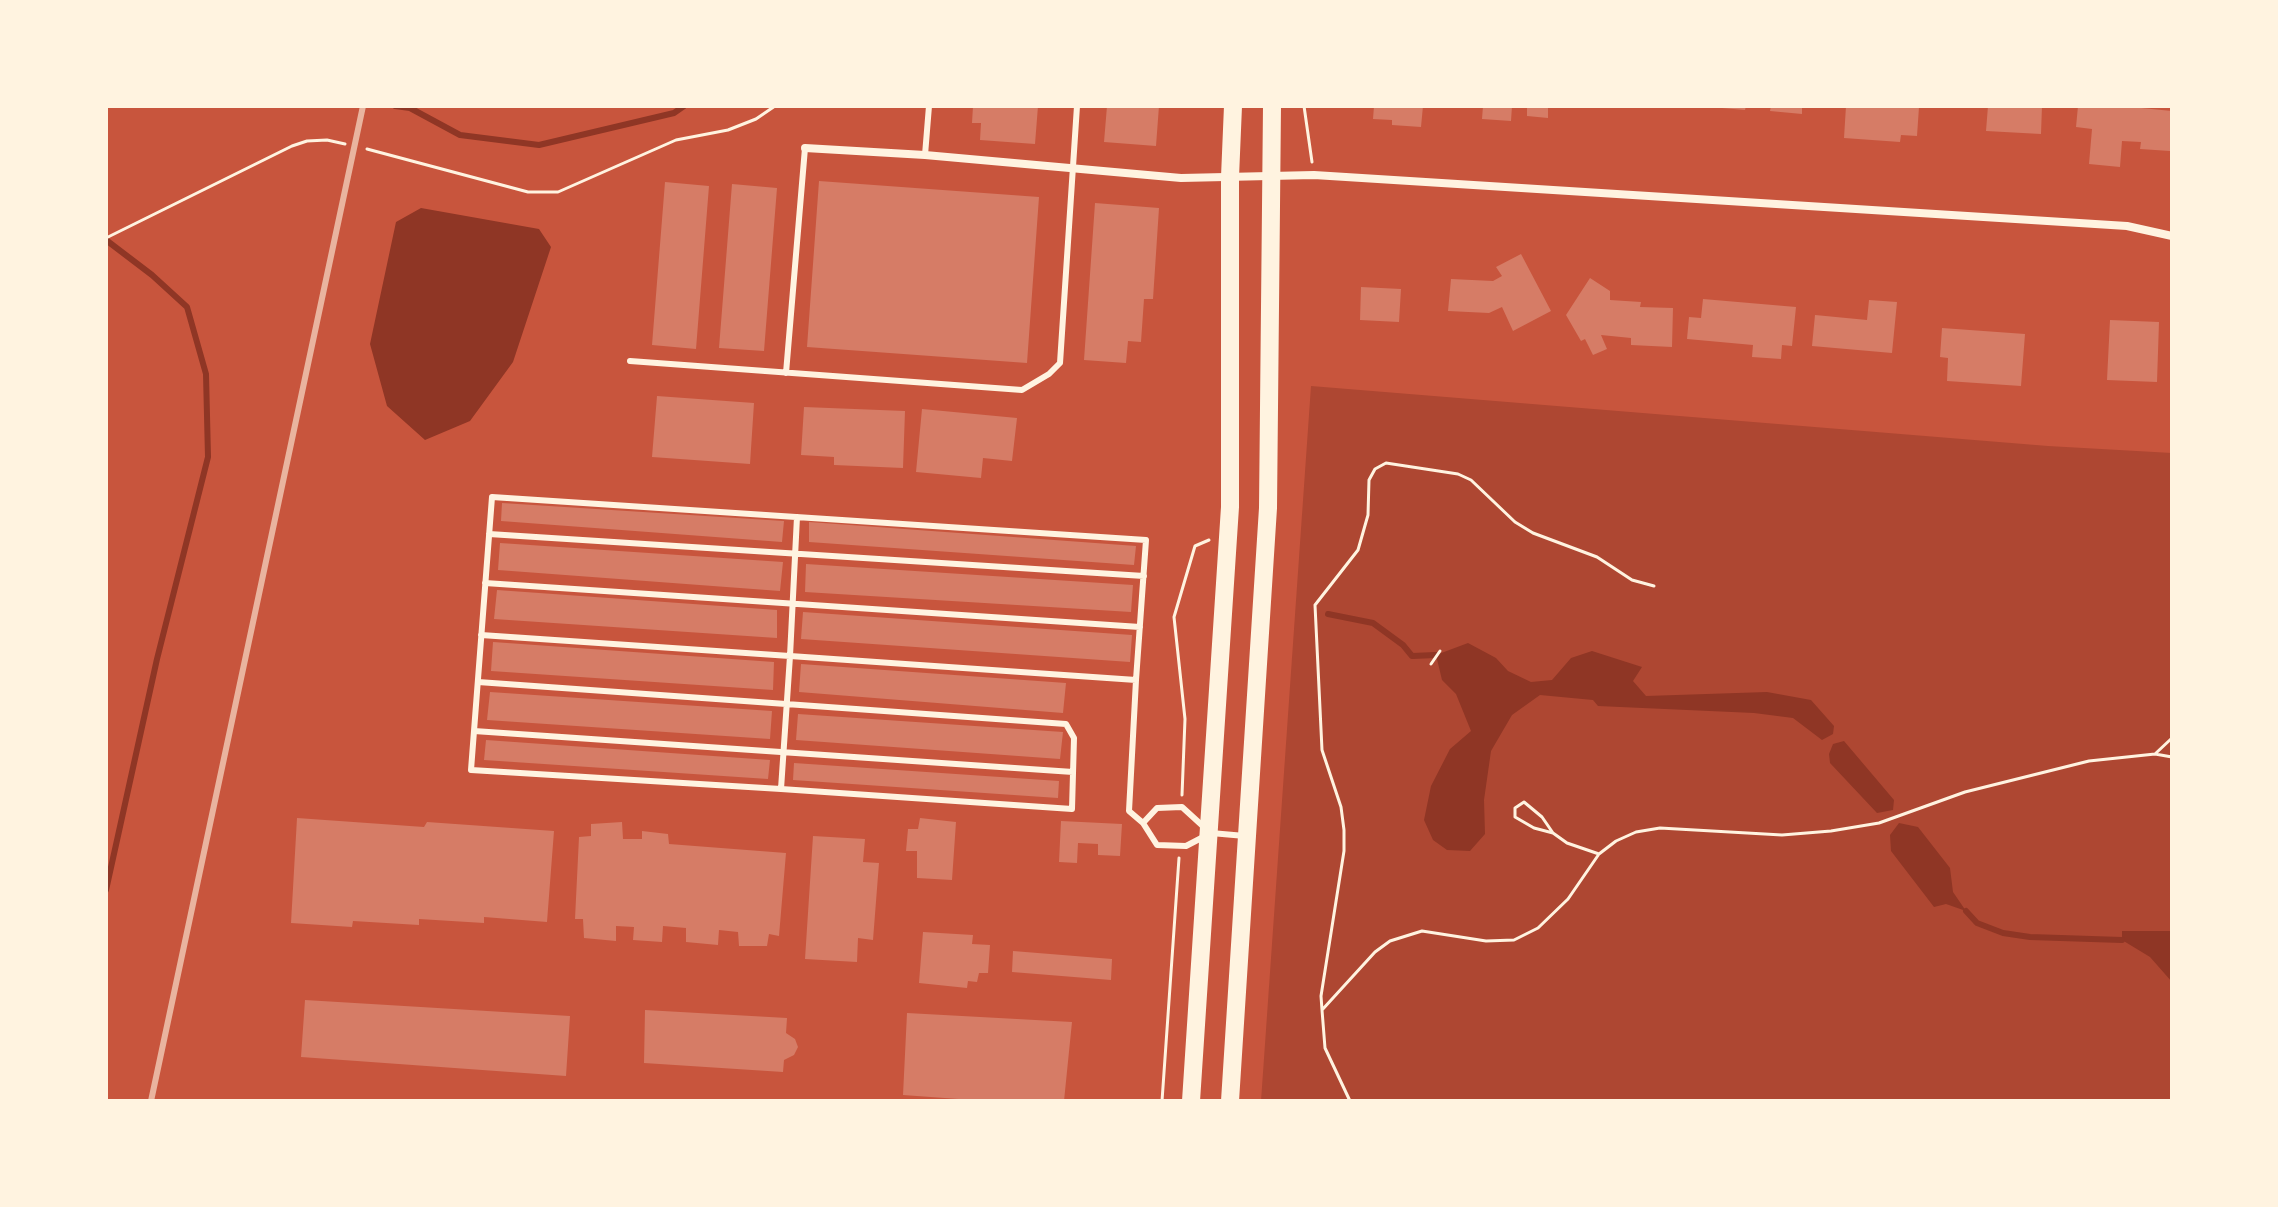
<!DOCTYPE html>
<style>
body{margin:0}
#map{position:relative;width:2278px;height:1207px;overflow:hidden;background:#c8553d;font-family:"Open Sans",sans-serif}
canvas{display:block}
.frame{position:absolute;inset:0;border:108px solid #fff3e0;pointer-events:none}
</style>
<div id="map">
<canvas width="2278" height="1207"></canvas>
<div class="frame"></div>
</div>
<script>
const g = document.querySelector('canvas').getContext('2d');
g.lineJoin = 'round';
function paint(path, color) { g.fillStyle = color; g.fill(path, 'evenodd'); }
const poly = rows => new Path2D(rows.map(r => 'M' + r).join(''));
function stroke(path, color, width, dash) { g.strokeStyle = color; g.lineWidth = width; g.lineCap = dash ? 'butt' : 'round'; g.setLineDash(dash || []); g.stroke(path); }
paint(poly([
 [1311,386,2048,446,2172,453,2172,1101,1261,1101]
]), '#ae4732');
paint(poly([
 [421,208,539,229,551,247,513,362,470,421,425,440,387,406,370,344,396,222],
 [1468,643,1496,658,1508,671,1531,682,1552,680,1571,658,1592,651,1642,667,1633,681,1646,696,1767,692,1811,700,1834,726,1833,734,1822,740,1793,718,1754,713,1598,706,1593,700,1540,695,1512,715,1491,751,1484,800,1485,834,1470,851,1447,850,1433,840,1424,820,1431,786,1450,749,1471,731,1456,694,1442,680,1436,655],
 [1844,741,1894,800,1893,810,1877,813,1830,763,1829,754,1833,744],
 [1899,823,1918,827,1950,868,1953,892,1966,911,1946,904,1934,907,1891,851,1890,835],
 [2122,931,2172,931,2172,982,2150,957,2122,940]
]), '#8f3625');
stroke(poly([
 [395,106,410,108,460,135,539,145,674,113,684,106],
 [106,240,152,275,187,307,206,374,208,457,157,659,106,890],
 [1328,614,1373,623,1403,645,1412,656,1436,655],
 [1966,911,1977,923,2003,933,2030,937,2122,940]
]), '#8f3625', 6);
paint(poly([
 [973,106,1038,106,1035,144,980,140,981,123,972,123],
 [1107,106,1159,106,1156,146,1104,142],
 [1374,106,1423,106,1421,127,1392,125,1392,120,1373,119],
 [1483,106,1512,106,1511,121,1482,119],
 [1527,106,1548,106,1548,118,1527,116],
 [1722,106,1746,106,1745,110,1722,108],
 [1771,106,1802,106,1802,114,1770,111],
 [1846,106,1919,107,1917,136,1901,135,1900,142,1844,138],
 [1988,106,2042,106,2041,134,1986,131],
 [2078,106,2121,106,2172,111,2170,151,2140,149,2141,142,2122,141,2120,167,2089,164,2092,129,2076,127],
 [819,181,1039,197,1027,363,807,347],
 [665,182,709,186,696,349,652,345],
 [732,184,777,188,764,351,719,348],
 [1095,203,1159,208,1153,299,1144,299,1141,342,1128,341,1126,363,1084,360],
 [1521,254,1551,311,1513,331,1502,307,1489,313,1448,311,1451,279,1493,281,1502,276,1496,267],
 [1590,278,1610,291,1610,300,1641,302,1640,307,1673,308,1672,347,1631,345,1631,338,1601,335,1607,349,1593,355,1585,339,1581,341,1566,315],
 [1361,287,1401,289,1399,322,1360,320],
 [1703,299,1796,307,1792,346,1782,345,1781,359,1752,357,1753,345,1687,339,1689,317,1701,318],
 [1869,300,1897,302,1892,353,1812,346,1815,315,1867,320],
 [2110,320,2159,322,2157,382,2107,380],
 [1942,328,2025,334,2021,386,1947,381,1948,358,1940,357],
 [657,396,754,403,750,464,652,457],
 [804,407,905,411,903,468,834,465,834,457,801,455],
 [922,409,1017,418,1012,461,983,458,981,478,916,472],
 [502,503,784,521,782,542,501,521],
 [809,522,1136,546,1134,565,809,542],
 [500,543,783,562,780,591,498,570],
 [806,564,1133,585,1131,612,805,592],
 [497,590,777,610,777,638,494,619],
 [803,612,1132,635,1130,662,801,639],
 [493,642,774,662,773,690,491,671],
 [801,664,1066,683,1063,713,799,692],
 [490,692,772,711,770,739,487,720],
 [798,714,1063,732,1060,759,796,740],
 [486,740,770,760,768,779,484,760],
 [794,763,1059,781,1058,798,793,780],
 [297,818,424,827,427,822,554,831,547,922,484,917,484,923,419,919,419,925,353,921,352,927,291,923],
 [920,818,956,822,952,880,917,878,917,851,906,851,908,829,918,829],
 [1061,821,1122,824,1120,856,1098,855,1098,844,1078,843,1077,863,1059,862],
 [622,822,623,839,642,839,642,831,668,834,669,844,786,853,779,936,769,934,767,946,739,946,738,932,719,930,718,945,686,942,686,928,663,926,662,942,633,940,634,927,616,926,616,941,584,938,583,919,575,919,579,837,591,836,591,824],
 [813,836,865,839,863,862,879,863,873,940,858,938,857,962,805,959],
 [923,932,973,935,972,944,990,945,988,973,979,973,977,982,968,981,967,988,919,983],
 [1013,951,1112,959,1111,980,1012,972],
 [305,1000,570,1016,566,1076,301,1057],
 [645,1010,787,1018,786,1033,795,1039,798,1047,794,1055,784,1060,783,1072,644,1063],
 [907,1013,1072,1022,1064,1101,986,1101,903,1095]
]), '#d67c66');
stroke(poly([
 [1304,106,1312,162],
 [367,149,528,192,558,192,676,140,728,130,756,119,775,106],
 [106,238,292,146,307,141,327,140,345,144],
 [1431,664,1440,651],
 [2155,754,2172,738],
 [1182,795,1185,719,1174,617,1195,546,1209,540],
 [1553,833,1534,828,1515,817,1515,808,1524,802,1542,817,1553,833,1567,843,1599,854],
 [1322,1010,1321,996,1344,851,1344,830,1341,807,1322,750,1315,605,1358,550,1368,515,1369,480,1375,469,1386,463,1458,474,1471,480,1515,522,1533,533,1597,557,1632,580,1654,586],
 [1162,1101,1179,858],
 [1350,1101,1325,1048,1322,1010,1375,952,1390,941,1422,931,1486,941,1514,940,1538,928,1568,899,1599,854,1616,841,1636,832,1660,828,1782,835,1831,831,1879,823,1965,792,2089,761,2155,754,2172,757]
]), '#fff3e0', 3);
stroke(poly([
 [925,155,929,106],
 [630,361,1022,390,1049,374,1060,363,1077,106],
 [786,373,805,148],
 [489,534,1144,576],
 [485,583,1140,627],
 [481,635,790,656,797,517],
 [1136,680,1146,540,492,497,471,770,781,789,790,656,1136,680,1129,811,1143,823,1157,845,1186,846,1211,833,1245,836],
 [478,682,1066,724,1074,738,1072,809,781,789],
 [474,731,1073,772],
 [1143,823,1157,808,1182,807,1205,828]
]), '#fff3e0', 6);
stroke(poly([
 [805,148,925,155,1181,178,1314,175,2127,226,2172,236]
]), '#fff3e0', 8);
stroke(poly([
 [1191,1101,1230,507,1230,177,1233,106],
 [1230,1101,1268,508,1272,106]
]), '#fff3e0', 18);
stroke(poly([
 [151,1101,363,106]
]), '#e9b49f', 6);
</script>
